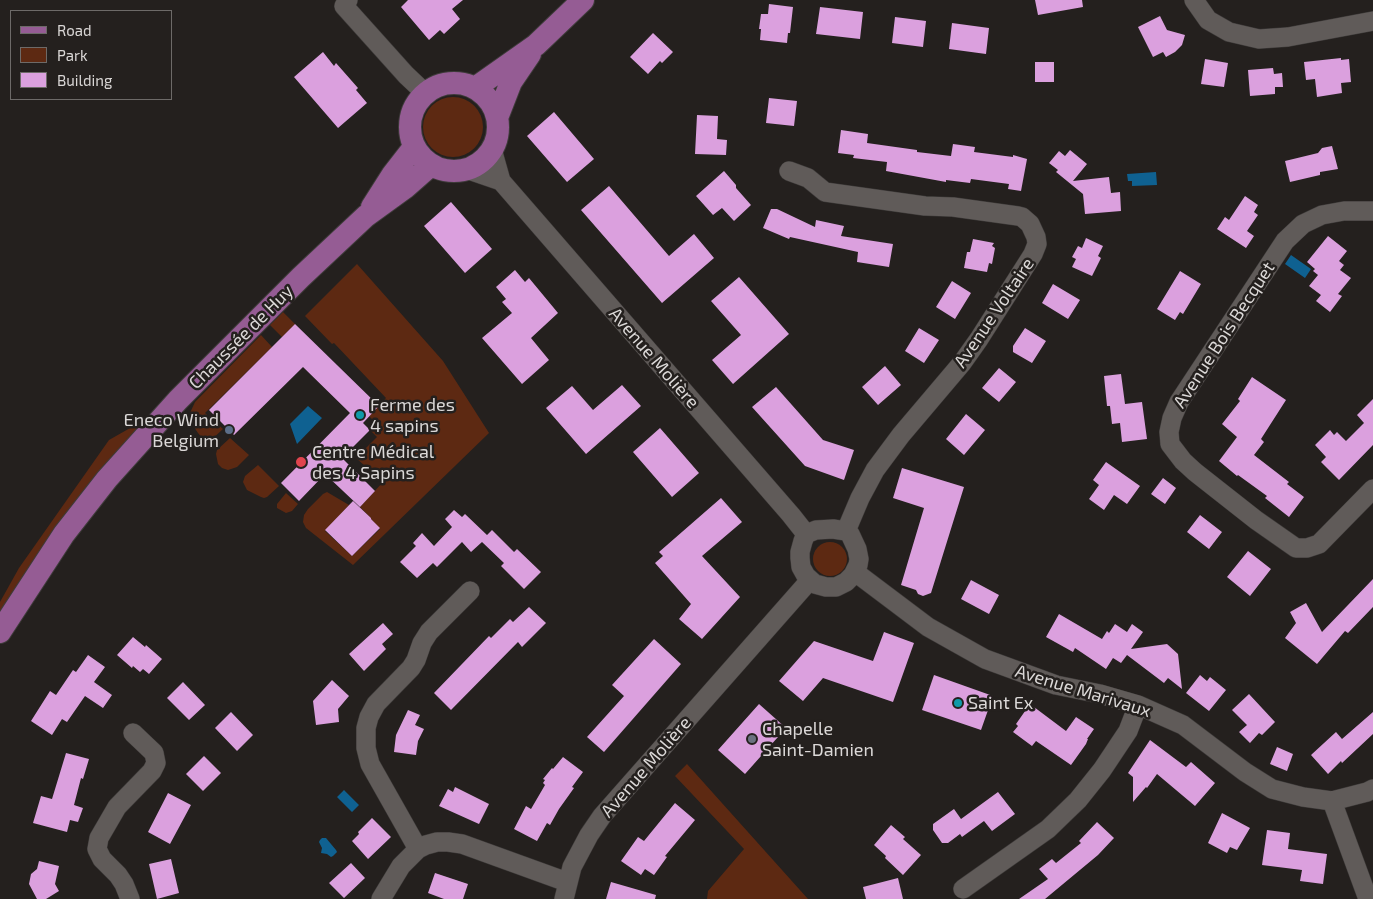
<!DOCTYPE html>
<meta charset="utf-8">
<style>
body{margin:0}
#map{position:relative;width:1373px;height:899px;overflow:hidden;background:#24201e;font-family:"Exo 2",sans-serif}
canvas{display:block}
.legend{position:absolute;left:10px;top:10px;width:162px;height:90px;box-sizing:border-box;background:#24201e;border:1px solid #6d6a68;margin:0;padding:6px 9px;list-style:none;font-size:15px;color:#dbd8d7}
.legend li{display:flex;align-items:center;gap:10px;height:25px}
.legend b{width:25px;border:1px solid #6d6a68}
</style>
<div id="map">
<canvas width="1373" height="899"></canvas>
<ul class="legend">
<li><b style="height:6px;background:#955c94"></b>Road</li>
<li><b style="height:14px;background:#5d2912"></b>Park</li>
<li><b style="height:14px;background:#dba0de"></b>Building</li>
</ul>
</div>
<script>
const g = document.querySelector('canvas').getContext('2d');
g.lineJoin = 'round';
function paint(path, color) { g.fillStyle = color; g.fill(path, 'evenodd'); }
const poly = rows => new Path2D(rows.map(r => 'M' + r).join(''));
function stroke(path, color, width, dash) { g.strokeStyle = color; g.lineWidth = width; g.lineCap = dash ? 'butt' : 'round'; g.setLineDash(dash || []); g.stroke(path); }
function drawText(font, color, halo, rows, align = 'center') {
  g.font = font + ' "Exo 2",sans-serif'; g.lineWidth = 5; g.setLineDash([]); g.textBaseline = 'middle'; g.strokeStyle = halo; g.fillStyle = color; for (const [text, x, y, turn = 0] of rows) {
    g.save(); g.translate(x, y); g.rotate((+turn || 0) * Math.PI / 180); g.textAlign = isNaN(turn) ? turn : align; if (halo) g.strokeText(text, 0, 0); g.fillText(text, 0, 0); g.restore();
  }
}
paint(poly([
 '423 127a30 30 0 1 1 60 0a30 30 0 1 1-60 0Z',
 [357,264,443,361,489,433,353,565,306,528,303,522,304,515,308,509,323,494,327,492,349,505,325,531,352,556,380,529,371,519,371,518,360,507,383,482,356,458,377,437,370,430,376,423,369,416,386,398,334,343,332,344,305,316],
 [283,312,295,324,282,337,270,325],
 [261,335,272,347,205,413,223,429,209,442,204,440,198,433,192,424,190,413,195,402],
 [146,419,0,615,0,602,19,568,109,440],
 [230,438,249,455,237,467,228,470,222,468,218,464,216,454,217,450],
 [258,465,279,486,267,497,264,498,261,497,247,490,243,482,245,476],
 [286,493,298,504,292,511,286,513,277,508,277,504],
 '813 559a17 17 0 1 1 34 0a17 17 0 1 1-34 0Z',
 [687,764,808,899,707,899,708,891,744,849,675,776]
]), '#5d2912');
paint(poly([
 [1156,172,1157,185,1132,186,1132,181,1128,181,1127,174],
 [1291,255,1311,269,1305,278,1285,264],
 [308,406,322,418,297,444,290,424],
 [344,790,359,805,352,812,337,797],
 [322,838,326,838,336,850,337,852,333,856,331,857,327,854,321,853,322,848,319,842,320,840]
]), '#0f6191');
paint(poly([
 [408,0,463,0,452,9,460,19,444,34,440,30,429,40,401,7],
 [1035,0,1082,0,1083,7,1038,15],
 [769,4,793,7,790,33,788,33,787,43,760,40,761,29,759,29,761,14,768,14],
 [820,7,863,12,860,39,816,34],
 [1160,16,1167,30,1185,35,1182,45,1175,52,1166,57,1163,52,1153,57,1138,27],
 [895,17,926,21,923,47,892,43],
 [952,23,989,28,986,54,949,49],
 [653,33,673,52,662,63,660,61,648,74,630,57],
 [323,52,334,66,336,63,358,88,356,90,367,103,338,128,294,77],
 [1341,58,1341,60,1349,59,1351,82,1341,83,1342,93,1317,97,1315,79,1306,80,1304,62],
 [1205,59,1228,63,1224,87,1201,84],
 [1035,62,1054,62,1054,82,1035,82],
 [1273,68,1274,74,1282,73,1283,87,1275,87,1275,94,1250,96,1248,70],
 [769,98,797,101,794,126,766,123],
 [554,112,594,159,567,182,527,136],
 [697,115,718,116,717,139,727,140,726,155,695,154],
 [841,130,868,134,867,143,917,150,917,152,951,156,953,144,975,147,974,152,1013,157,1013,155,1027,159,1021,191,1008,189,1009,184,971,179,970,183,946,180,946,182,886,171,887,162,853,158,854,155,838,153],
 [1332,146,1338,169,1320,172,1320,175,1290,182,1285,161,1318,153,1322,148],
 [1070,150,1087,164,1073,181,1109,177,1111,193,1120,192,1121,211,1085,214,1083,194,1056,172,1058,170,1049,163,1059,151,1065,156],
 [724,171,736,185,736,188,751,205,734,221,722,208,713,215,696,196],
 [609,186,669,256,694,234,714,258,662,303,581,210],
 [1245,196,1258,205,1254,212,1258,215,1247,231,1254,236,1246,248,1217,229,1225,217,1229,220],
 [451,202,492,249,465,273,424,226],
 [771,209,777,209,815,227,816,220,844,226,841,236,893,244,889,267,857,262,858,252,790,237,789,239,763,228],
 [1328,236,1347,251,1339,261,1344,265,1340,270,1351,278,1338,294,1342,296,1330,312,1316,301,1321,295,1309,286,1318,275,1313,271,1315,269,1307,262],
 [1086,238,1103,246,1098,256,1101,258,1092,276,1072,267,1076,259,1072,257,1078,246,1082,248],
 [973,239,994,243,992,246,995,248,992,264,989,263,987,272,964,268,967,252,970,252],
 [515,270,525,282,529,278,558,313,531,338,549,360,522,384,482,338,512,313,502,302,506,299,496,287],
 [1180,271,1201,284,1183,314,1180,312,1175,320,1157,309],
 [739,277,789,334,733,384,712,360,741,335,711,301],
 [952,281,971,293,955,319,936,307],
 [1053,284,1080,300,1068,319,1042,303],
 [295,324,379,406,363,423,370,430,342,458,375,491,360,507,325,474,299,501,281,483,350,413,303,367,234,435,209,410],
 [919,328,939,340,924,363,905,351],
 [1025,328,1046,341,1032,363,1013,352,1013,346],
 [885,366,901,385,878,405,862,387],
 [999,368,1016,382,999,402,982,388],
 [1121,374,1125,404,1142,402,1147,439,1122,442,1120,423,1112,424,1110,406,1107,406,1104,376],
 [1252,377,1286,400,1261,439,1264,442,1254,455,1289,482,1287,484,1304,497,1289,517,1265,498,1267,496,1238,475,1237,476,1219,461,1237,437,1222,424,1240,401,1238,399],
 [622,385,641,406,586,454,546,408,572,386,593,410],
 [776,387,823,440,854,450,844,480,805,466,752,407],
 [1373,399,1373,445,1339,480,1321,462,1326,457,1315,445,1330,430,1334,435,1337,432,1346,441,1364,423,1357,415],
 [966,414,985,430,964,455,946,439],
 [660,428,699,473,672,497,633,452],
 [1106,462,1140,486,1127,504,1114,495,1104,510,1089,499,1099,485,1093,480],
 [902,468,964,487,931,593,923,596,918,594,916,590,901,585,924,508,893,498],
 [1163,478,1176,488,1165,504,1151,494],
 [721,498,742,522,702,556,740,597,702,639,679,619,691,604,655,563,663,556,659,552],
 [353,501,371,518,371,519,380,528,352,556,325,530],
 [454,510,462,517,465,514,487,535,492,530,514,552,517,549,541,572,524,589,501,566,504,563,482,542,471,552,462,542,437,567,433,563,417,578,400,562,416,546,413,543,422,533,434,546,452,527,445,519],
 [1200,515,1222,532,1209,549,1187,532],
 [1248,551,1271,569,1250,596,1227,577],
 [1373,579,1373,607,1348,633,1345,631,1317,664,1285,638,1296,623,1290,612,1306,603,1322,632],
 [971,580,999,595,989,614,961,599],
 [529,607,546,623,522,647,518,642,451,710,434,693,489,636,491,638,510,619,513,622],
 [1059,614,1102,639,1107,631,1109,633,1115,624,1127,632,1132,624,1143,632,1131,649,1167,644,1178,654,1182,689,1168,678,1164,683,1127,655,1121,663,1113,658,1106,669,1075,648,1073,652,1046,637],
 [383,623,393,634,382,644,386,649,364,671,349,654],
 [884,632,914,643,893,702,823,678,803,701,779,681,814,641,873,661],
 [133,637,145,647,146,645,162,659,149,674,143,669,140,672,133,666,132,668,117,655],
 [654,639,681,664,604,752,587,737,624,696,612,685],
 [88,655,105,667,94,682,112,695,103,708,85,696,67,722,62,719,52,735,31,721,50,691,56,695,73,670,76,672],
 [934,675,993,696,981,730,922,710],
 [1200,675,1207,681,1210,677,1226,690,1209,711,1186,693],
 [332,680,349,696,338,709,339,722,316,725,313,701],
 [183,682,205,705,189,720,167,698],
 [1249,694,1275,722,1262,735,1259,733,1250,743,1239,732,1247,725,1232,710],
 [759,704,786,728,745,774,718,750],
 [1030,704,1066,731,1076,717,1094,729,1087,739,1088,739,1086,744,1071,765,1036,741,1032,746,1013,732,1018,726,1016,724],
 [408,710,420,715,415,725,424,729,418,741,416,755,394,752,396,735],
 [231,712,253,735,237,751,215,728],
 [1373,712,1373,734,1342,763,1341,761,1328,774,1311,755,1336,732,1342,739],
 [1150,740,1186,767,1191,762,1215,783,1195,806,1157,774,1147,788,1146,787,1133,802,1133,777,1128,773],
 [1277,747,1293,754,1287,771,1270,764],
 [66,753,89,759,83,779,81,778,74,805,83,808,78,822,70,820,67,832,33,823,41,796,52,799],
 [204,756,221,773,203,791,186,774],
 [563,757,583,772,572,787,574,788,559,809,550,825,547,823,537,841,514,829,526,806,531,809,545,785,543,783,545,780,543,779,552,768,553,769],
 [455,787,489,804,479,824,439,806,448,789,453,792],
 [998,792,1015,814,992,831,984,821,962,837,960,834,948,843,942,843,933,830,933,824,954,809,961,819],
 [168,793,191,805,170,844,148,832],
 [675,803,695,820,665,856,667,857,654,875,645,869,641,875,621,861,638,837,644,841],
 [1222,813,1250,828,1237,850,1230,847,1227,853,1208,843],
 [372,818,391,837,368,859,352,841,359,834,358,832],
 [1097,822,1114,838,1098,855,1045,899,1019,899,1048,879,1039,869,1052,859,1056,863,1081,843,1079,841],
 [891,825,905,837,903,839,921,855,903,875,885,858,886,856,874,845],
 [1267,830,1290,833,1288,849,1327,854,1323,884,1300,881,1302,870,1262,865],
 [171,859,179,893,157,899,149,864],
 [39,861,59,866,55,884,59,891,46,899,37,899,29,884,31,874,37,869],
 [351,863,365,878,344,898,329,883],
 [435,873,468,884,463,899,444,899,428,893],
 [898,878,903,899,866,899,863,887],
 [611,882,656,895,655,899,606,899]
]), '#dba0de');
const minor = poly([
 [348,0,344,6,406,75,425,93],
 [1194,0,1208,20,1229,32,1259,39,1288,37,1373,21],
 [492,149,501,181,791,515,806,534],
 [466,169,501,181],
 [789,171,808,178,825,192,925,206,953,207,1018,216,1022,217,1030,224,1036,237,1037,244,1033,254,979,339,962,363,901,435,875,470,860,498,846,531],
 [1373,211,1344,211,1322,215,1303,224,1285,241,1179,402,1172,418,1169,432,1170,444,1183,461,1195,472,1256,520,1296,548,1307,548,1319,544,1373,489],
 [833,529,846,531,850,534,857,549,859,559,858,565,853,575,846,582,836,587,826,587,815,584,806,576,801,567,800,558,800,552,803,541,806,534,816,530,833,529],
 [855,572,928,627,985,659,1056,685,1100,694,1138,705,1183,725,1245,772,1272,789,1303,797,1332,801,1367,792,1373,789],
 [1332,801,1368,899],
 [418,849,370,764,366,748,366,728,369,717,376,704,411,668,416,660,422,643,429,632,470,591],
 [963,889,1048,829,1078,800,1102,770,1128,731,1138,705],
 [130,899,124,884,118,875,102,859,97,849,99,838,117,807,152,771,156,763,154,753,133,733],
 [381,899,401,866,418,849,426,845,437,842,448,842,462,844,567,882],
 [564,899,572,867,589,835,602,816,810,580]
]);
const major = poly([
 '410 127a44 44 0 1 1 88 0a44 44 0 1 1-88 0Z',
 [475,88,536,45,583,0],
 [497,118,511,82,530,54],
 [372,207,393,174,414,147],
 [0,632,64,534,107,479,178,400,301,277,366,216,406,187,431,165]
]);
stroke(minor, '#3e3b3a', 20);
stroke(major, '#3e3b3a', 24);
stroke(minor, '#605b59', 19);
stroke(major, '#955c94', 22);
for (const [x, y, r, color] of [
 [360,415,5,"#0f9aa8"],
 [229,430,5,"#5c6f8a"],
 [301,462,6,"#e0444e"],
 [958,703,5,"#0f9aa8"],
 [752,739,5,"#6b7280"]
]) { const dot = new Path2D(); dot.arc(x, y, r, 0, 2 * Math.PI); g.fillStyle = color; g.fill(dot); stroke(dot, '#24201e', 2); }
drawText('18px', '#dbd8d7', '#24201e', [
 ["Avenue Voltaire",994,313,-56],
 ["Avenue Bois Becquet",1224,335,-57],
 ["Chaussée de Huy",241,337,-45],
 ["Avenue Molière",654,358,49],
 ["Avenue Marivaux",1083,691,17],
 ["Avenue Molière",646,767,-49]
]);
drawText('18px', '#dbd8d7', '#24201e', [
 ["Ferme des",370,405],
 ["4 sapins",370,426],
 ["Eneco Wind",219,420,"right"],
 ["Belgium",219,441,"right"],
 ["Centre Médical",312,452],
 ["des 4 Sapins",312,473],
 ["Saint Ex",968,703],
 ["Chapelle",762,729],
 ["Saint-Damien",762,750]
], 'left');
</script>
